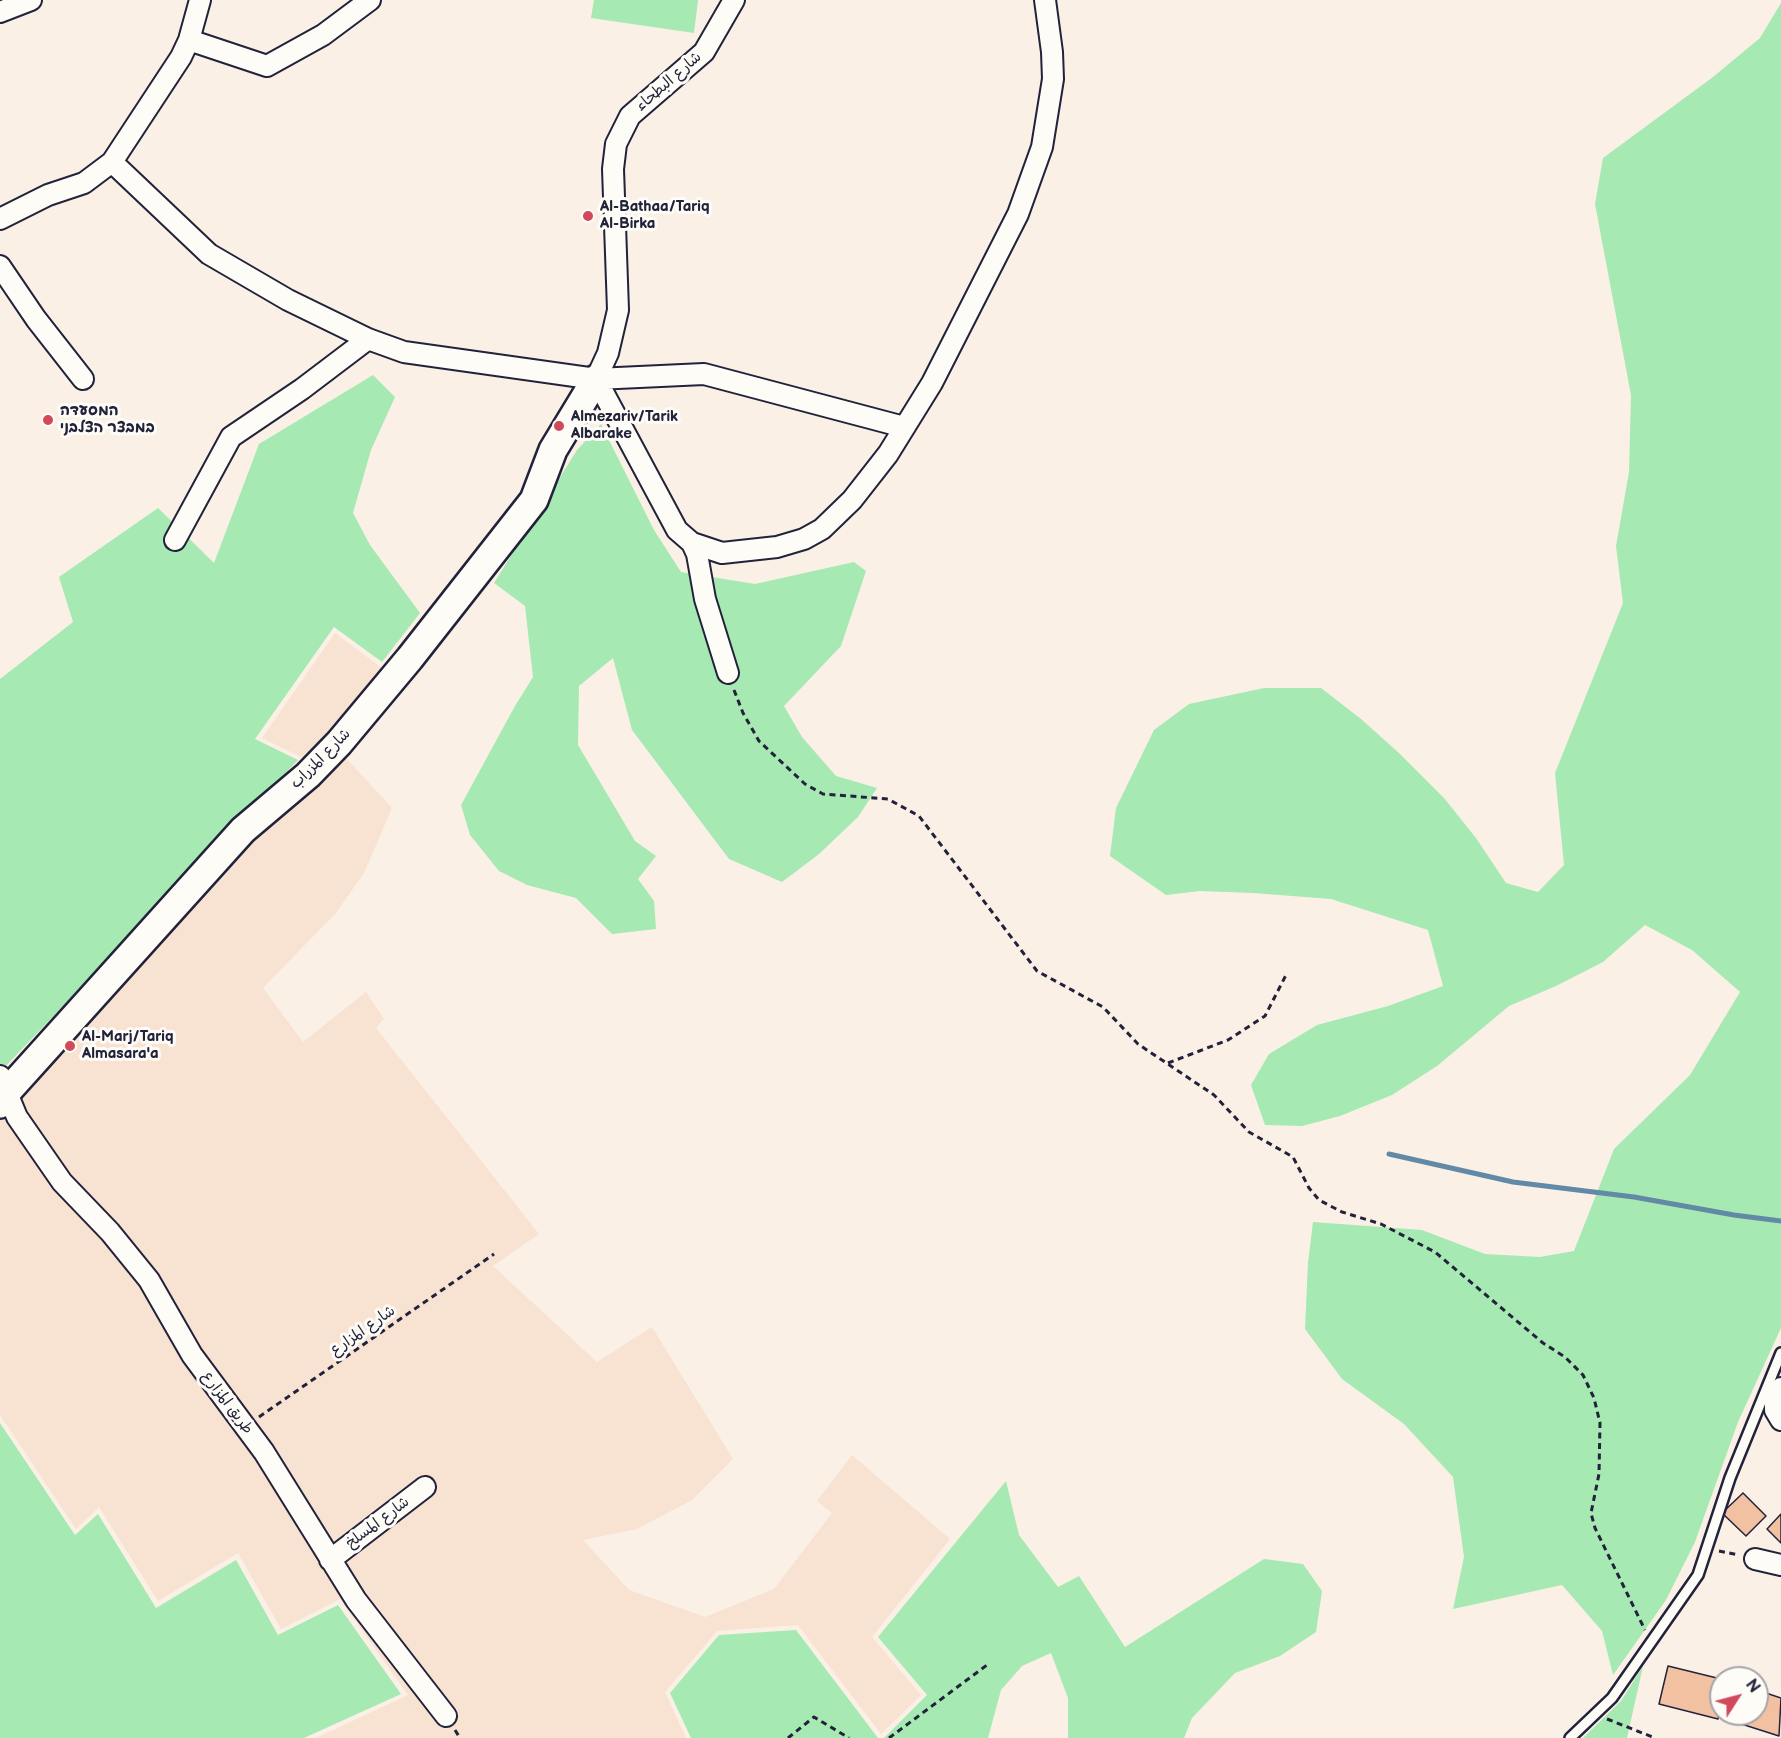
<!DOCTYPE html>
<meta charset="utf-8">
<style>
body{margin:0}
#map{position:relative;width:1781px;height:1738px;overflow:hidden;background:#fbf0e6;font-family:"Balsamiq Sans",sans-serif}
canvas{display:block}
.north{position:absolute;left:1709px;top:1666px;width:60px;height:60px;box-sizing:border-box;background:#fdfcf7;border:2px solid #a5a5ac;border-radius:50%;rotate:54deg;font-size:16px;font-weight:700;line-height:24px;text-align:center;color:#22223b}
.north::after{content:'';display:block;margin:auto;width:21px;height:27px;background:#d1495b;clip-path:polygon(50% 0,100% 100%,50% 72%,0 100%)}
</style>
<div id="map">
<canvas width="1781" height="1738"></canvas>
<div class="north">N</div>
</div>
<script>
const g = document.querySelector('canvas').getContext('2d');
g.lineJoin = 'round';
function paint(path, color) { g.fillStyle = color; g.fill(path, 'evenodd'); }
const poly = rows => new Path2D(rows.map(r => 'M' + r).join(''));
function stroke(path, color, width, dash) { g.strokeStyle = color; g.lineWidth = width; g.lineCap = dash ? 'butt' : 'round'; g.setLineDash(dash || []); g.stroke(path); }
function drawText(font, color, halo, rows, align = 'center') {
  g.font = font + ' "Balsamiq Sans","Playpen Sans Arabic","Playpen Sans Hebrew",sans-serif'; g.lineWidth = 6; g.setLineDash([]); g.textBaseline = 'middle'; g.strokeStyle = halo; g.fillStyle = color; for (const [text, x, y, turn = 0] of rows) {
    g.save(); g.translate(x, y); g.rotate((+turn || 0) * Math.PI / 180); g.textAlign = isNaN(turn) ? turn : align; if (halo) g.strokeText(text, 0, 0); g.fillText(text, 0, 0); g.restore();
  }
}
paint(poly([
 [335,633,407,687,345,757,392,808,364,873,336,913,263,988,303,1042,366,992,384,1019,376,1028,539,1234,493,1266,597,1362,652,1327,733,1459,692,1500,637,1529,583,1540,629,1590,705,1617,774,1589,832,1513,817,1501,852,1455,950,1539,872,1637,921,1695,881,1734,798,1625,717,1631,665,1692,686,1738,316,1738,408,1695,340,1599,281,1629,238,1553,158,1601,99,1507,76,1529,0,1415,0,1079,305,759,262,738]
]), '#f8e2d1');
paint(poly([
 [594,0,698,0,694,33,591,18],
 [1781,3,1781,1328,1738,1422,1695,1542,1666,1600,1613,1675,1602,1631,1562,1585,1453,1609,1464,1557,1453,1477,1404,1424,1342,1379,1305,1329,1308,1263,1313,1222,1422,1230,1485,1254,1540,1257,1574,1251,1614,1149,1690,1075,1740,992,1692,950,1645,925,1603,962,1556,986,1509,1006,1437,1066,1392,1095,1340,1116,1302,1126,1265,1125,1251,1085,1269,1054,1317,1025,1388,1006,1443,986,1428,930,1331,899,1253,893,1200,891,1166,895,1110,856,1116,808,1154,730,1189,704,1264,688,1321,688,1361,719,1399,753,1444,798,1476,838,1506,883,1538,892,1564,865,1555,773,1623,603,1616,546,1629,472,1631,395,1595,204,1603,158,1713,77,1760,38],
 [373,375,395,397,371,450,353,513,370,545,420,613,382,662,334,627,255,739,298,760,0,1072,0,679,73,622,59,577,158,508,214,563,259,444],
 [601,424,654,530,681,572,755,584,854,562,866,571,841,646,784,706,802,737,836,776,877,788,858,817,819,854,782,882,729,859,632,730,613,658,579,686,578,745,635,841,656,856,638,879,654,901,656,929,612,934,576,898,527,885,499,871,470,835,461,805,515,706,533,677,525,606,494,583,577,450],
 [0,1423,75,1535,98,1514,156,1608,236,1560,278,1635,338,1605,401,1694,304,1738,0,1738],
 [1006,1481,1019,1535,1058,1587,1079,1576,1125,1647,1264,1559,1303,1564,1322,1591,1316,1632,1280,1656,1235,1673,1192,1718,1184,1738,1068,1738,1068,1698,1051,1653,1022,1666,1001,1690,988,1738,884,1738,927,1695,878,1637],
 [796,1630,878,1738,691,1738,670,1693,719,1635],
 [1643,1666,1627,1738,1583,1738,1621,1701]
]), '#a6e9b3');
stroke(poly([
 [1389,1154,1513,1182,1634,1197,1734,1215,1781,1221]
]), '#6289a6', 5);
const building = poly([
 [1743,1493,1766,1516,1746,1536,1722,1513,1743,1493],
 [1781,1514,1781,1543,1767,1529,1781,1514],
 [1668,1666,1721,1679,1721,1705,1718,1719,1659,1704,1668,1666],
 [1757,1690,1781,1698,1779,1736,1732,1721,1734,1714,1757,1714,1757,1690]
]);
paint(building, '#f1c1a1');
stroke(building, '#22223b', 1.5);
const lane = poly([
 [1570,1738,1612,1698,1698,1575,1730,1478,1781,1353]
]);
const street = poly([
 [734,0,704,52,630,116,616,144,613,169,618,310,608,353,596,379,677,530,692,543,722,553,777,547,804,539,822,529,852,500,888,454,932,383,1018,214,1042,147,1053,79,1052,52,1045,0],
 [0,12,31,0],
 [189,40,267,66,323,35,370,0],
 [112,162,209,254,288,300,368,339,404,352,596,379,704,374,904,427],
 [0,219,48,195,84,183,112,162,181,57,189,40,200,0],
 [0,266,36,319,83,379],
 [175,540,231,437,302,389,368,339],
 [692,543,697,554,705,599,728,673],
 [0,1076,17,1117,62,1182,110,1232,149,1280,192,1355,264,1452,356,1600,446,1716],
 [1781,1388,1775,1401,1775,1410,1781,1420],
 [1755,1559,1781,1565],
 [330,1560,425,1487]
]);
const secondary = poly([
 [0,1104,6,1093,243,830,308,775,339,743,410,658,534,500,553,450,596,379]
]);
stroke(lane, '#22223b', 14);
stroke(street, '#22223b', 24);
stroke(secondary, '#22223b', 32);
stroke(poly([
 [734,690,743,713,759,741,805,784,823,794,888,799,919,816,1037,971,1103,1007,1138,1044,1214,1095,1249,1132,1293,1157,1309,1188,1319,1200,1342,1212,1381,1224,1435,1252,1543,1343,1565,1357,1583,1375,1594,1398,1600,1423,1599,1474,1591,1513,1595,1528,1645,1630],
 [1168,1063,1228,1040,1265,1016,1286,975],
 [259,1417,494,1254],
 [1719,1551,1739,1555],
 [1607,1719,1655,1738],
 [455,1730,460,1738],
 [788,1738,814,1717,849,1738],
 [889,1738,987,1665]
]), '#22223b', 3, [6, 4.5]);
stroke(lane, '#fdfcf7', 9);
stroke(street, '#fdfcf7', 20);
stroke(secondary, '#fdfcf7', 27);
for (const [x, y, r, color] of [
 [588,216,6,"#d1495b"],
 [48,420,6,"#d1495b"],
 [559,426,6,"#d1495b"],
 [70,1046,6,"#d1495b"]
]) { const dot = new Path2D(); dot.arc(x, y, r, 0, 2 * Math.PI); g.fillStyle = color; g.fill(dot); stroke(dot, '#fdfcf7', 2); }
drawText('15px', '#22223b', '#fdfcf7', [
 ["شارع البطحاء",669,82,-41],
 ["شارع المزراب",321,759,-45],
 ["شارع المزارع",363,1331,-35],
 ["طريق المزارع",227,1403,53],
 ["شارع المسلخ",378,1523,-37]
]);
drawText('bold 15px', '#22223b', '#fdfcf7', [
 ["Al-Bathaa/Tariq",600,207],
 ["Al-Birka",600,224],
 ["המסעדה",60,411],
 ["במבצר הצלבני",60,428],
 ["Almezariv/Tarik",571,417],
 ["Albarake",571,434],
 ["Al-Marj/Tariq",82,1037],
 ["Almasara'a",82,1054]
], 'left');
</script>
